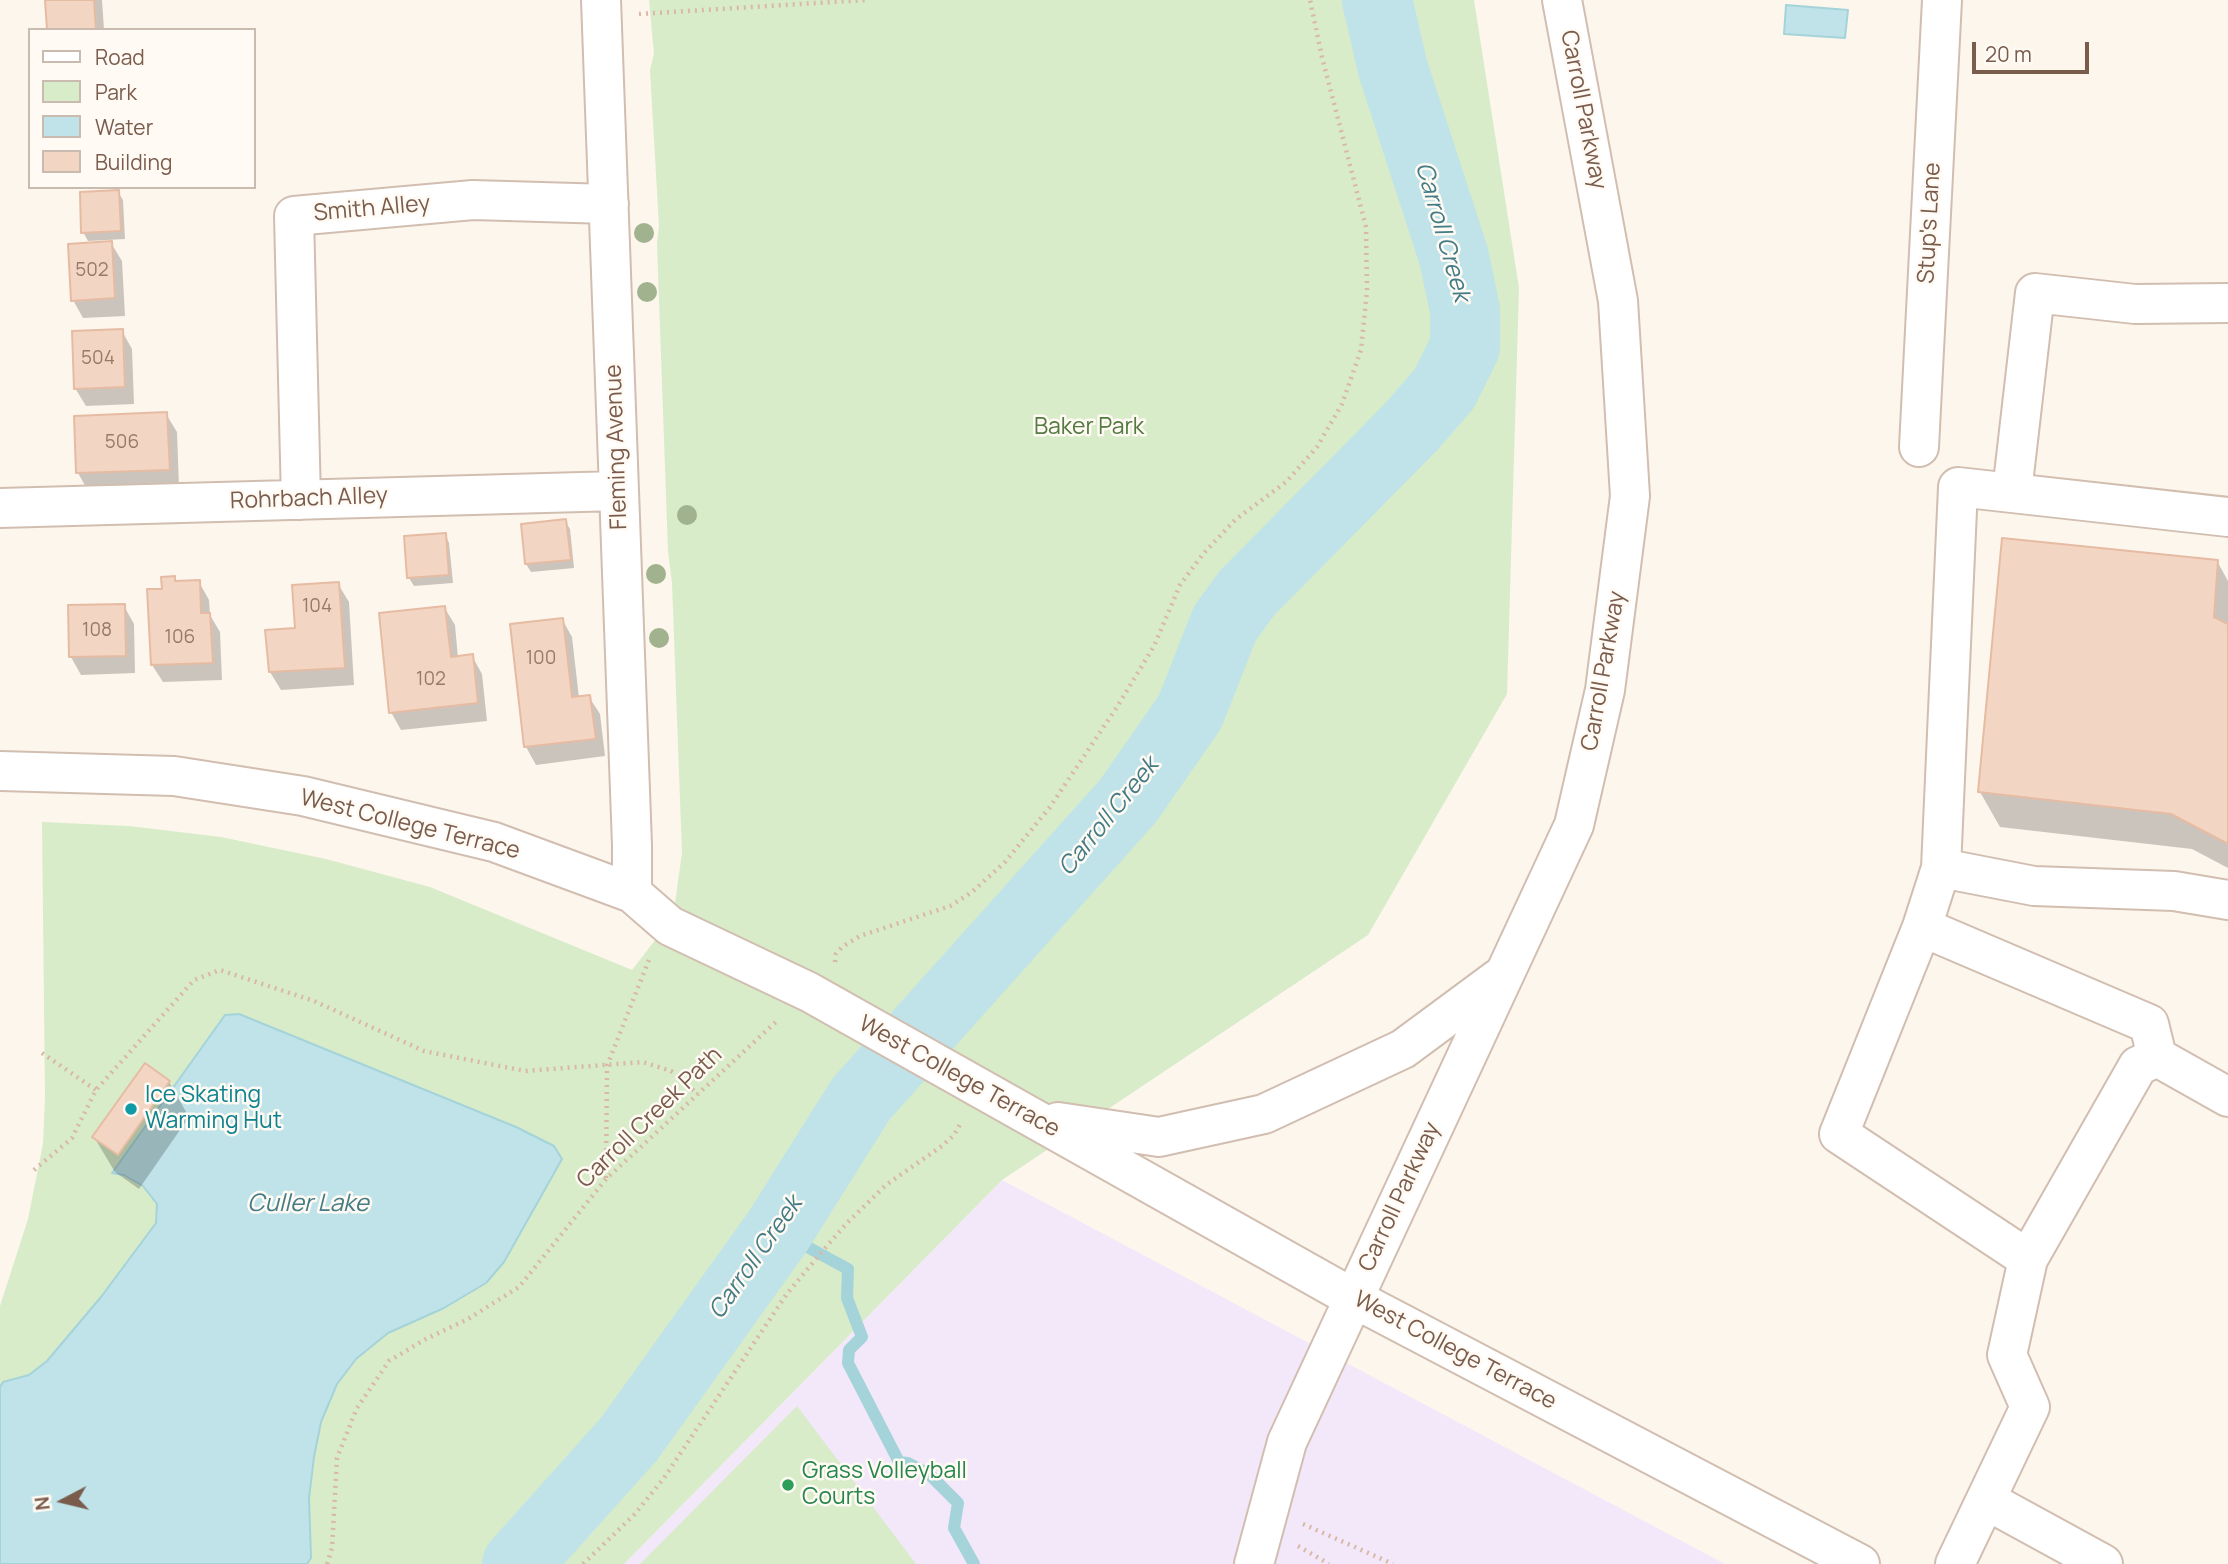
<!DOCTYPE html>
<style>
body{margin:0}
#map{position:relative;width:2228px;height:1564px;overflow:hidden;background:#fdf6ec;font-family:Manrope,sans-serif}
canvas{display:block}
.legend{position:absolute;left:28px;top:28px;width:228px;height:161px;box-sizing:border-box;background:#fffaf3;border:2px solid #cabbb1;margin:0;padding:9px 12px;list-style:none;font-size:21px;color:#7a5c4d}
.legend li{display:flex;align-items:center;gap:14px;height:35px}
.legend b{width:35px;border:2px solid #cabbb1}
.north{position:absolute;left:28px;top:1466px;width:70px;height:70px;-webkit-text-stroke:5px #fffaf3;paint-order:stroke;rotate:263deg;font-size:19px;font-weight:700;line-height:28px;text-align:center;color:#7a5c4d}
.north::after{content:'';display:block;margin:auto;width:24px;height:32px;background:#7a5c4d;clip-path:polygon(50% 0,100% 100%,50% 72%,0 100%)}
.scale{position:absolute;left:1972px;top:42px;width:117px;height:32px;box-sizing:border-box;border:4px solid #7a5c4d;border-top:0;padding-left:9px;font-size:21px;line-height:24px;white-space:nowrap;color:#7a5c4d;-webkit-text-stroke:5px #fffaf3;paint-order:stroke}
</style>
<div id="map">
<canvas width="2228" height="1564"></canvas>
<ul class="legend">
<li><b style="height:9px;background:#fff"></b>Road</li>
<li><b style="height:19px;background:#d8ecc9"></b>Park</li>
<li><b style="height:19px;background:#bfe3e8"></b>Water</li>
<li><b style="height:19px;background:#f3d5c3"></b>Building</li>
</ul>
<div class="north">N</div>
<div class="scale">20 m</div>
</div>
<script>
const g = document.querySelector('canvas').getContext('2d');
g.lineJoin = 'round';
function paint(path, color) { g.fillStyle = color; g.fill(path, 'evenodd'); }
const poly = rows => new Path2D(rows.map(r => 'M' + r).join(''));
function stroke(path, color, width, dash) { g.strokeStyle = color; g.lineWidth = width; g.lineCap = dash ? 'butt' : 'round'; g.setLineDash(dash || []); g.stroke(path); }
function drawText(font, color, halo, rows, align = 'center') {
  g.font = font + ' Manrope,sans-serif'; g.lineWidth = 5; g.setLineDash([]); g.textBaseline = 'middle'; g.strokeStyle = halo; g.fillStyle = color; for (const [text, x, y, turn = 0] of rows) {
    g.save(); g.translate(x, y); g.rotate((+turn || 0) * Math.PI / 180); g.textAlign = isNaN(turn) ? turn : align; if (halo) g.strokeText(text, 0, 0); g.fillText(text, 0, 0); g.restore();
  }
}
paint(poly([
 [1002,1180,1725,1564,624,1564]
]), '#f3e8fa');
paint(poly([
 [649,0,1474,0,1519,288,1507,694,1368,935,1002,1180,624,1564,0,1564,0,1306,28,1219,43,1144,45,1097,42,822,129,826,221,837,326,859,430,887,632,970,673,917,682,853,672,583,668,551,657,244,659,226,650,70,654,54],
 [797,1406,916,1564,640,1564]
]), '#d8ecc9');
const water = poly([
 [1786,5,1848,10,1845,38,1784,34,1786,5],
 [239,1014,516,1127,554,1146,562,1159,504,1262,486,1283,444,1308,388,1333,356,1359,337,1384,321,1422,314,1457,309,1498,311,1558,307,1564,0,1564,0,1387,3,1382,29,1375,47,1361,101,1297,156,1223,157,1204,143,1186,124,1175,112,1173,225,1015,239,1014]
]);
paint(water, '#bfe3e8');
stroke(water, '#a5d3da', 2);
paint(poly([
 [47,0,102,0,104,30,49,30],
 [118,192,123,200,125,239,88,241,83,232],
 [111,243,122,261,125,316,83,318,73,300],
 [122,331,132,349,134,404,86,406,75,388],
 [166,414,177,432,179,487,88,491,78,473],
 [565,521,570,529,574,568,531,572,526,564],
 [445,534,449,543,453,583,414,586,409,578],
 [2217,561,2228,581,2228,868,2192,849,2000,827,1980,792],
 [174,578,177,583,199,582,209,600,210,615,220,632,222,680,163,682,152,665,163,590],
 [338,584,349,602,354,685,281,690,270,672],
 [124,606,134,624,135,673,81,675,71,657],
 [444,607,455,625,458,658,472,656,482,674,487,721,401,730,391,712],
 [562,619,572,637,579,698,589,697,600,714,605,756,536,765,526,747,512,625],
 [169,1082,189,1117,139,1189,115,1172,94,1137]
]), '#0003');
stroke(poly([
 [778,1231,848,1269,847,1298,862,1337,849,1350,848,1363,899,1462,908,1463,929,1474,958,1503,954,1528,974,1564]
]), '#a5d3da', 12);
stroke(poly([
 [517,1564,629,1439,778,1231,861,1099,1128,801,1190,712,1225,623,1247,593,1411,427,1444,389,1465,347,1465,310,1454,257,1393,69,1377,0]
]), '#bfe3e8', 70);
const building = poly([
 [45,0,94,0,96,30,47,30,45,0],
 [119,190,121,231,81,233,80,192,119,190],
 [112,241,115,298,71,301,68,244,112,241],
 [123,329,125,387,74,389,72,331,123,329],
 [167,412,170,470,76,473,74,416,167,412],
 [566,519,571,560,525,564,521,524,566,519],
 [446,533,449,575,407,578,404,536,446,533],
 [2002,538,2218,560,2214,617,2228,624,2228,844,2171,814,1978,792,2002,538],
 [175,576,175,581,200,580,201,613,210,613,213,663,151,665,147,589,162,589,161,577,175,576],
 [339,582,345,668,269,672,265,630,295,628,292,585,339,582],
 [125,604,126,656,69,657,68,605,125,604],
 [445,606,451,657,473,654,478,703,389,713,379,613,445,606],
 [563,618,572,697,590,695,596,739,524,747,510,624,563,618],
 [145,1063,170,1081,118,1155,92,1137,145,1063]
]);
paint(building, '#f3d5c3');
stroke(building, '#e6bba3', 2);
const minor = poly([
 [601,0,632,845,632,893],
 [1919,447,1942,0],
 [2012,492,2035,293,2135,304,2228,303],
 [301,500,294,216,473,200,609,204],
 [0,508,618,491],
 [2228,517,1958,487,1941,868,2034,886,2174,891,2228,900],
 [0,771,174,776,303,796,494,842,632,893,670,926,809,992,1353,1298,1860,1564],
 [1941,868,1922,927,1839,1134,2028,1259,2007,1355,2030,1407,1955,1564],
 [1922,927,2149,1024,2157,1057],
 [1058,1122,1159,1137,1264,1114,1403,1049,1499,978],
 [2028,1259,2138,1066,2157,1057,2228,1097],
 [1986,1500,2103,1564],
 [1254,1564,1287,1442,1574,825,1605,690,1630,496,1618,301,1562,0]
]);
stroke(minor, '#d1beb0', 42);
stroke(poly([
 [639,14,865,0],
 [835,962,836,954,842,947,860,936,950,906,972,892,1005,862,1050,807,1117,707,1154,646,1180,585,1203,554,1235,520,1286,482,1317,447,1342,404,1361,350,1367,291,1366,227,1322,57,1310,0],
 [42,1053,96,1090],
 [34,1170,72,1138,96,1090,194,980,220,970,314,1001,424,1051,525,1071,643,1062,671,1071,698,1094],
 [606,1178,607,1066,650,957],
 [1303,1524,1393,1564],
 [1298,1546,1329,1564],
 [327,1564,332,1548,337,1458,357,1408,389,1361,424,1340,468,1319,519,1287,606,1179,778,1020],
 [583,1564,634,1515,664,1478,786,1295,820,1254,846,1224,886,1185,942,1146,954,1135,962,1121]
]), '#d9b8a5', 4.5, [2, 5]);
stroke(minor, '#fff', 38);
g.fillStyle = '#a0b28e';
for (const [x, y] of [
 [644,233],
 [647,292],
 [687,515],
 [656,574],
 [659,638]
]) { g.beginPath(); g.arc(x, y, 10, 0, 2 * Math.PI); g.fill(); }
for (const [x, y, r, color] of [
 [131,1109,7,"#0f9aa8"],
 [788,1485,7,"#2e9e5b"]
]) { const dot = new Path2D(); dot.arc(x, y, r, 0, 2 * Math.PI); g.fillStyle = color; g.fill(dot); stroke(dot, '#fffaf3', 2.5); }
drawText('19px', '#987a6a', null, [
 ["502",92,271],
 ["504",98,359],
 ["506",122,443],
 ["104",317,607],
 ["108",97,631],
 ["106",180,638],
 ["100",541,659],
 ["102",431,680]
]);
drawText('23px', '#7a5c4d', '#fffaf3', [
 ["Carroll Parkway",1583,110,79],
 ["Smith Alley",372,209,-5],
 ["Stup's Lane",1930,223,-87],
 ["Fleming Avenue",617,447,-92],
 ["Rohrbach Alley",309,499,-2],
 ["Carroll Parkway",1604,671,-80],
 ["West College Terrace",410,825,14],
 ["West College Terrace",959,1077,29],
 ["Carroll Creek Path",650,1118,-44],
 ["Carroll Parkway",1400,1197,-65],
 ["West College Terrace",1455,1351,28]
]);
drawText('23px', '#537a41', '#fffaf3', [
 ["Baker Park",1089,428]
]);
drawText('23px', '#0d838f', '#fffaf3', [
 ["Ice Skating",145,1096],
 ["Warming Hut",145,1122]
], 'left');
drawText('23px', '#27864d', '#fffaf3', [
 ["Grass Volleyball",802,1472],
 ["Courts",802,1498]
], 'left');
drawText('italic 24px', '#437c86', '#fffaf3', [
 ["Carroll Creek",1442,232,74],
 ["Carroll Creek",1109,817,-51],
 ["Culler Lake",308,1204],
 ["Carroll Creek",756,1258,-55]
]);
</script>
